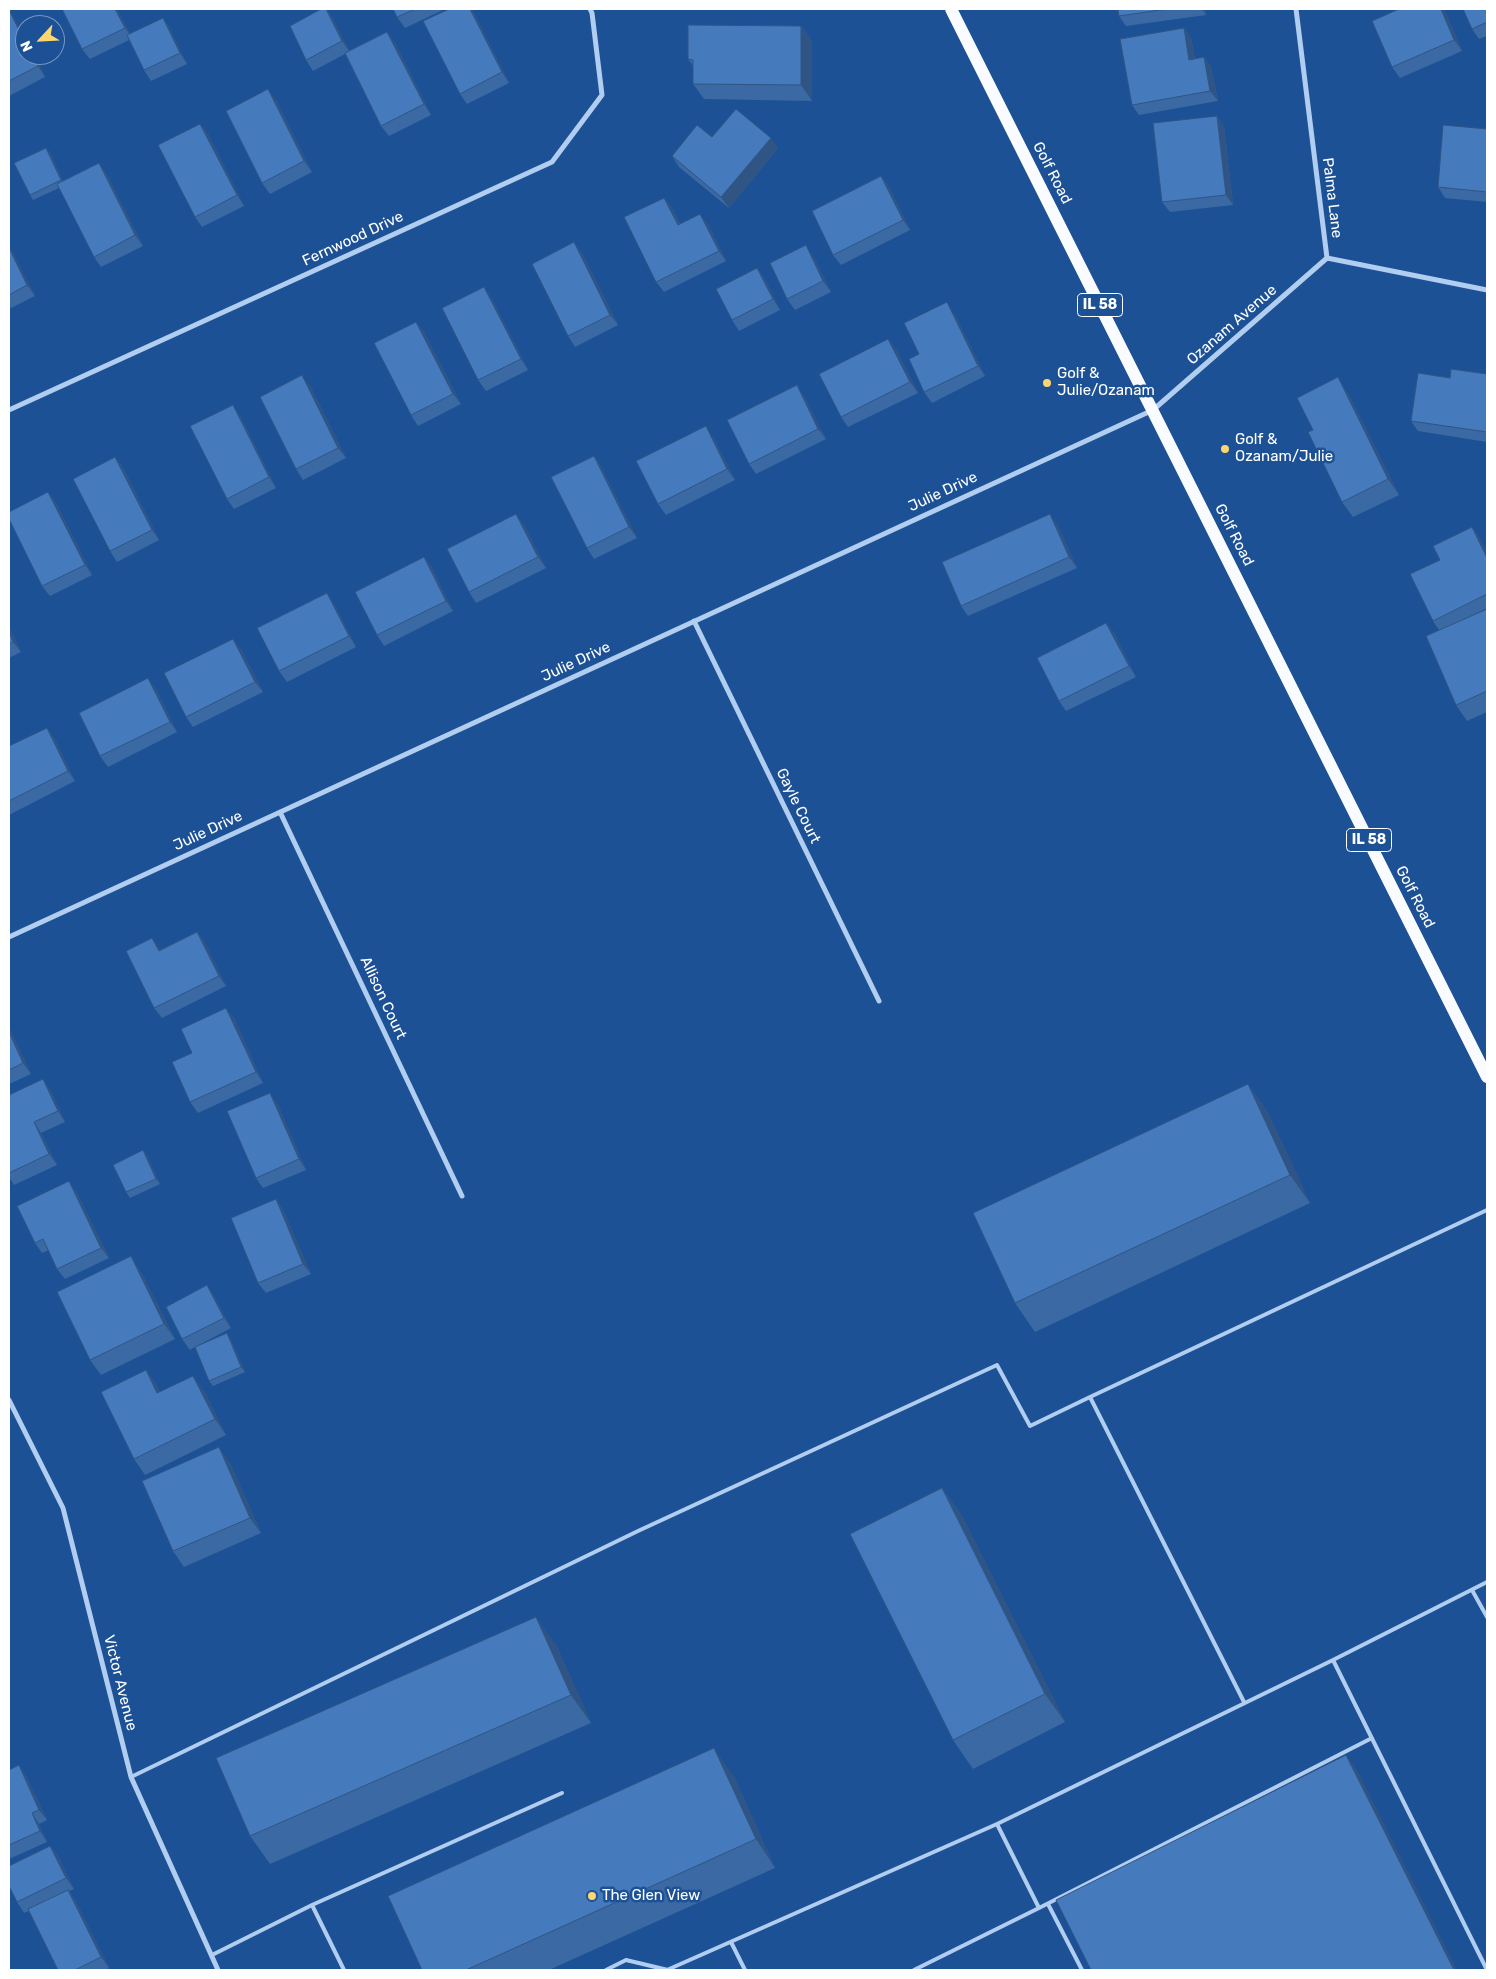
<!DOCTYPE html>
<style>
body{margin:0}
#map{position:relative;width:1496px;height:1979px;overflow:hidden;background:#1d5196;font-family:Rubik,sans-serif}
canvas{display:block}
.frame{position:absolute;inset:0;border:10px solid #fff;pointer-events:none}
.north{position:absolute;left:15px;top:15px;width:50px;height:50px;box-sizing:border-box;background:#1d5196;border:1px solid #7797c0;border-radius:50%;rotate:245deg;font-size:14px;font-weight:700;line-height:20px;text-align:center;color:#fff}
.north::after{content:'';display:block;margin:auto;width:18px;height:22px;background:#fed670;clip-path:polygon(50% 0,100% 100%,50% 72%,0 100%)}
</style>
<div id="map">
<canvas width="1496" height="1979"></canvas>
<div class="frame"></div>
<div class="north">N</div>
</div>
<script>
const g = document.querySelector('canvas').getContext('2d');
g.lineJoin = 'round';
const poly = rows => new Path2D(rows.map(r => 'M' + r).join(''));
function stroke(path, color, width, dash) { g.strokeStyle = color; g.lineWidth = width; g.lineCap = dash ? 'butt' : 'round'; g.setLineDash(dash || []); g.stroke(path); }
function paint(path, color) { g.fillStyle = color; g.fill(path, 'evenodd'); }
function drawText(font, color, halo, rows, align = 'center') {
  g.font = font + ' Rubik,sans-serif'; g.lineWidth = 5; g.setLineDash([]); g.textBaseline = 'middle'; g.strokeStyle = halo; g.fillStyle = color; for (const [text, x, y, turn = 0] of rows) {
    g.save(); g.translate(x, y); g.rotate((+turn || 0) * Math.PI / 180); g.textAlign = isNaN(turn) ? turn : align; if (halo) g.strokeText(text, 0, 0); g.fillText(text, 0, 0); g.restore();
  }
}
stroke(poly([
 [1487,1582,1333,1660,1487,1970],
 [1472,1590,1487,1617],
 [1333,1660,997,1824,1039,1908,1372,1738],
 [1244,1702,1090,1397,1487,1210],
 [131,1777,638,1531,997,1365,1030,1426,1090,1397],
 [1048,1904,1082,1970],
 [312,1905,344,1970],
 [731,1942,745,1970],
 [212,1955,312,1905,562,1793],
 [606,1970,626,1960,668,1970],
 [667,1970,997,1824],
 [914,1970,1039,1908]
]), '#b1cdef', 4);
stroke(poly([
 [1296,9,1327,258],
 [1327,258,1487,290],
 [9,410,552,162,602,95,592,13,590,9],
 [694,621,879,1001],
 [280,812,462,1196],
 [9,937,1153,410,1327,258],
 [9,1400,63,1508,131,1777,218,1970]
]), '#b1cdef', 5);
stroke(poly([
 [951,9,1487,1077]
]), '#f9fbff', 12);
paint(poly([
 [9,9,25,55,34,55,45,77,9,96],
 [117,9,130,34,163,18,170,29,187,64,151,81,144,70,129,40,90,59,82,49],
 [326,9,332,17,349,51,387,32,395,43,431,115,389,136,381,126,345,54,313,71,306,60],
 [393,9,445,9,405,28,397,17],
 [449,9,472,9,509,83,467,104,460,94],
 [1118,9,1205,9,1206,15,1126,26,1119,16],
 [1444,9,1462,51,1400,78,1392,67],
 [1487,9,1487,36,1479,39,1472,29],
 [801,26,812,41,812,101,704,99,693,84,693,66,688,59],
 [1184,28,1191,38,1195,59,1204,57,1211,67,1218,101,1139,115,1132,105],
 [276,100,312,172,270,194,262,183],
 [1217,116,1224,126,1233,205,1170,212,1162,202],
 [200,124,208,134,244,206,202,227,195,217],
 [1487,129,1487,202,1445,198,1438,187],
 [712,137,778,148,729,208,679,167,672,156],
 [46,148,50,153,63,181,106,173,143,246,101,267,94,257,59,188,33,200,30,195],
 [881,176,889,187,910,230,841,265,833,255],
 [664,198,672,208,680,224,708,224,726,261,664,292,656,282],
 [9,245,35,296,9,309],
 [582,253,618,325,575,347,568,336],
 [813,256,831,292,795,310,787,299],
 [757,268,764,278,780,310,739,331,732,320],
 [491,297,528,370,486,391,478,380],
 [954,313,985,376,932,403,924,392,919,354],
 [416,322,424,332,461,404,418,426,411,415],
 [896,349,918,393,848,427,841,417],
 [1487,374,1487,442,1418,431,1411,421,1450,378],
 [310,386,346,458,303,480,296,469],
 [1348,393,1399,495,1353,517,1342,502,1313,430],
 [804,396,826,439,756,474,749,464],
 [240,416,276,488,234,509,227,499],
 [713,437,735,480,666,515,658,504],
 [594,456,601,467,637,538,594,559,587,548],
 [115,457,123,468,159,540,117,562,110,551],
 [48,492,56,503,92,575,50,596,42,586],
 [1057,524,1077,568,968,616,961,606],
 [524,525,546,568,476,603,469,592],
 [1472,527,1479,537,1487,553,1487,608,1463,620,1487,609,1487,712,1467,721,1456,705,1439,630,1433,621,1440,560],
 [424,557,432,568,453,611,384,646,377,635],
 [334,604,356,647,287,682,279,671],
 [1106,623,1114,633,1136,677,1066,711,1059,701],
 [9,627,21,652,9,658],
 [241,649,263,692,193,727,186,717],
 [156,689,177,732,108,767,100,756],
 [54,738,75,781,9,815,9,746],
 [197,932,205,943,226,986,162,1018,154,1008,160,950],
 [234,1018,263,1083,198,1113,190,1102,192,1053],
 [9,1027,31,1074,9,1084],
 [1248,1084,1268,1113,1310,1203,1035,1332,1015,1303],
 [50,1089,65,1122,41,1133,57,1165,14,1185,9,1177,9,1095],
 [277,1103,306,1170,263,1188,256,1178],
 [143,1150,147,1156,160,1184,130,1198,126,1192],
 [76,1191,109,1258,65,1279,57,1269,49,1250,42,1253,35,1243],
 [276,1199,283,1210,311,1274,266,1293,258,1283],
 [141,1272,175,1339,101,1375,90,1360],
 [214,1296,231,1328,199,1345,230,1338,245,1372,213,1386,209,1381,195,1347,190,1350,182,1339],
 [146,1370,157,1386,160,1392,204,1391,226,1435,145,1475,134,1459],
 [230,1463,261,1533,184,1567,173,1551],
 [942,1488,962,1516,1065,1722,973,1769,953,1740],
 [556,1645,591,1723,270,1864,250,1836],
 [9,1770,26,1776,47,1820,39,1824,47,1842,9,1859],
 [734,1777,775,1868,549,1970,422,1970],
 [50,1846,58,1856,74,1889,69,1891,75,1900,109,1968,104,1970,58,1970,29,1911,24,1913,17,1902]
]), '#3b69a3');
paint(poly([
 [9,9,10,9,25,38,25,42],
 [115,9,117,9,132,38,125,28],
 [326,9,332,17,350,52,342,41],
 [470,9,472,9,509,83,502,72],
 [1202,9,1205,9,1206,15],
 [1441,9,1444,9,1462,51,1454,40],
 [163,18,170,29,187,64,180,53],
 [801,26,812,41,812,101,801,85],
 [1184,28,1191,38,1197,70,1189,60],
 [387,32,395,43,431,115,424,104],
 [32,55,34,55,45,77,38,66],
 [1204,57,1211,67,1218,101,1210,91],
 [268,89,276,100,312,172,304,161],
 [1217,116,1224,126,1233,205,1226,195],
 [200,124,208,134,244,206,237,195],
 [771,138,778,148,729,208,721,197],
 [46,148,50,153,65,185,61,180],
 [99,163,106,173,143,246,135,235],
 [881,176,889,187,910,230,903,220],
 [664,198,672,208,685,236,678,225],
 [700,214,708,224,726,261,719,251],
 [574,242,582,253,618,325,610,315],
 [9,245,35,296,27,285,9,248],
 [806,245,813,256,831,292,823,281],
 [757,268,764,278,780,310,773,299],
 [484,287,491,297,528,370,521,359],
 [947,302,954,313,985,376,978,366],
 [416,322,424,332,461,404,453,394],
 [888,339,896,349,918,393,910,382],
 [302,375,310,386,346,458,338,448],
 [1338,377,1348,393,1399,495,1388,479],
 [797,385,804,396,826,439,818,429],
 [233,405,240,416,276,488,269,477],
 [706,426,713,437,735,480,727,469],
 [594,456,601,467,637,538,629,527],
 [115,457,123,468,159,540,152,530],
 [48,492,56,503,92,575,85,565],
 [516,514,524,525,546,568,538,557],
 [1050,514,1057,524,1077,568,1069,557],
 [1472,527,1479,537,1487,553,1487,558],
 [424,557,432,568,453,611,446,601],
 [327,593,334,604,356,647,349,636],
 [1106,623,1114,633,1136,677,1129,666],
 [9,627,21,652,13,642,9,632],
 [233,639,241,649,263,692,255,682],
 [148,678,156,689,177,732,170,722],
 [47,728,54,738,75,781,68,771],
 [197,932,205,943,226,986,219,976],
 [152,938,160,949,166,962,159,951],
 [226,1008,234,1018,263,1083,256,1072],
 [9,1027,31,1074,23,1063,9,1032],
 [43,1079,50,1089,65,1122,58,1111],
 [1248,1084,1268,1113,1310,1203,1290,1175],
 [270,1093,277,1103,306,1170,299,1159],
 [34,1122,41,1133,57,1165,49,1154],
 [143,1150,147,1156,160,1184,156,1179],
 [69,1181,76,1191,109,1258,101,1248],
 [276,1199,283,1210,311,1274,303,1264],
 [131,1256,141,1272,175,1339,164,1324],
 [207,1285,214,1296,231,1328,224,1318],
 [227,1333,230,1338,245,1372,241,1367],
 [146,1370,157,1386,168,1408,157,1393],
 [193,1376,204,1391,226,1435,215,1419],
 [219,1447,230,1463,261,1533,250,1518],
 [942,1488,962,1516,1065,1722,1045,1694],
 [536,1617,556,1645,591,1723,571,1695],
 [714,1748,734,1777,775,1868,756,1839],
 [1346,1755,1357,1770,1457,1970,1454,1970],
 [19,1765,26,1776,47,1820,39,1810],
 [32,1813,39,1824,47,1842,40,1831],
 [50,1846,58,1856,74,1889,66,1878],
 [68,1890,75,1900,109,1968,101,1957],
 [9,1963,12,1970,9,1970]
]), '#305584');
const building = poly([
 [62,9,115,9,125,28,82,49,62,9],
 [321,9,326,9,342,41,306,60,290,26,321,9],
 [393,9,415,9,397,17,393,9],
 [449,9,470,9,502,72,460,94,423,21,449,9],
 [1118,9,1167,9,1119,16,1118,9],
 [1399,9,1441,9,1454,40,1392,67,1372,21,1399,9],
 [1463,9,1487,9,1487,22,1472,29,1463,9],
 [9,10,25,42,25,55,32,55,38,66,9,81,9,10],
 [163,18,180,53,144,70,127,35,163,18],
 [688,25,801,26,801,85,693,84,693,60,688,59,688,25],
 [1184,28,1189,60,1204,57,1210,91,1132,105,1120,39,1184,28],
 [387,32,424,104,381,126,345,53,387,32],
 [268,89,304,161,262,183,226,111,268,89],
 [736,109,771,138,721,197,672,156,697,125,712,137,736,109],
 [1217,116,1226,195,1162,202,1153,123,1217,116],
 [200,124,237,195,195,217,158,145,200,124],
 [1443,125,1487,129,1487,192,1438,187,1443,125],
 [46,148,61,180,30,195,14,163,46,148],
 [99,163,135,235,94,257,57,184,99,163],
 [881,176,903,220,833,255,812,211,881,176],
 [664,198,678,225,700,214,719,251,656,282,624,217,664,198],
 [574,242,610,315,568,336,532,264,574,242],
 [806,245,823,281,787,299,770,263,806,245],
 [9,248,27,285,9,295,9,248],
 [757,268,773,299,732,320,716,289,757,268],
 [484,287,521,359,478,380,442,308,484,287],
 [947,302,978,366,924,392,909,359,919,354,904,323,947,302],
 [416,322,453,394,411,415,374,343,416,322],
 [888,339,910,382,841,417,819,374,888,339],
 [1451,369,1487,374,1487,432,1411,421,1418,373,1450,378,1451,369],
 [302,375,338,448,296,469,260,397,302,375],
 [1338,377,1388,479,1342,502,1308,432,1313,430,1297,398,1338,377],
 [797,385,818,429,749,464,727,420,797,385],
 [233,405,269,477,227,499,190,426,233,405],
 [706,426,727,469,658,504,636,461,706,426],
 [594,456,629,527,587,548,551,477,594,456],
 [115,457,152,530,110,551,73,479,115,457],
 [48,492,85,565,42,586,9,519,9,512,48,492],
 [516,514,538,557,469,592,447,549,516,514],
 [1050,514,1069,557,961,606,942,562,1050,514],
 [1472,527,1487,558,1487,594,1433,621,1410,574,1440,560,1433,546,1472,527],
 [424,557,446,601,377,635,355,592,424,557],
 [327,593,349,636,279,671,257,628,327,593],
 [1487,609,1487,691,1456,705,1426,636,1487,609],
 [1106,623,1129,666,1059,701,1037,658,1106,623],
 [9,632,13,642,9,644,9,632],
 [233,639,255,682,186,717,164,673,233,639],
 [148,678,170,722,100,756,79,713,148,678],
 [47,728,68,771,9,801,9,746,47,728],
 [197,932,219,976,154,1008,126,951,152,938,159,951,197,932],
 [226,1008,256,1072,190,1102,172,1062,192,1053,181,1029,226,1008],
 [9,1032,23,1063,9,1070,9,1032],
 [43,1079,58,1111,34,1122,49,1154,9,1173,9,1095,43,1079],
 [1248,1084,1290,1175,1015,1303,973,1213,1248,1084],
 [270,1093,299,1159,256,1178,227,1111,270,1093],
 [143,1150,156,1179,126,1192,113,1165,143,1150],
 [69,1181,101,1248,57,1269,43,1239,35,1243,17,1206,69,1181],
 [276,1199,303,1264,258,1283,231,1218,276,1199],
 [131,1256,164,1324,90,1360,57,1292,131,1256],
 [207,1285,224,1318,182,1339,166,1307,207,1285],
 [227,1333,241,1367,209,1381,195,1347,227,1333],
 [146,1370,157,1393,193,1376,215,1419,134,1459,101,1392,146,1370],
 [219,1447,250,1518,173,1551,142,1481,219,1447],
 [942,1488,1045,1694,953,1740,850,1534,942,1488],
 [536,1617,571,1695,250,1836,216,1758,536,1617],
 [714,1748,756,1839,466,1970,422,1970,388,1896,714,1748],
 [1346,1755,1454,1970,1091,1970,1056,1900,1346,1755],
 [19,1765,39,1810,32,1813,40,1831,9,1845,9,1770,19,1765],
 [50,1846,66,1878,17,1902,9,1886,9,1866,50,1846],
 [68,1890,101,1957,75,1970,58,1970,28,1909,68,1890]
]);
paint(building, '#457abd');
stroke(building, '#305584', 1);
for (const [x, y, r, color] of [
 [1047,383,5,"#fed670"],
 [1225,449,5,"#fed670"],
 [592,1896,5,"#fed670"]
]) { const dot = new Path2D(); dot.arc(x, y, r, 0, 2 * Math.PI); g.fillStyle = color; g.fill(dot); stroke(dot, '#1d5196', 2); }
for (const [x, y, w] of [
 [1100,305,45],
 [1369,840,45]
]) { const box = new Path2D(); box.roundRect(x - w / 2, y - 11.5, w, 23, 4); g.fillStyle = '#1d5196'; g.fill(box); stroke(box, '#fff', 1); }
drawText('bold 14px', '#fff', null, [
 ["IL 58",1100,305],
 ["IL 58",1369,840]
]);
drawText('15px', '#fff', '#1d5196', [
 ["Golf Road",1052,173,63],
 ["Palma Lane",1332,198,83],
 ["Fernwood Drive",353,239,-25],
 ["Ozanam Avenue",1232,325,-41],
 ["Julie Drive",943,492,-25],
 ["Golf Road",1234,535,63],
 ["Julie Drive",576,662,-25],
 ["Gayle Court",798,806,64],
 ["Julie Drive",208,831,-25],
 ["Golf Road",1415,897,63],
 ["Allison Court",383,998,65],
 ["Victor Avenue",120,1683,76]
]);
drawText('15px', '#fff', '#1d5196', [
 ["Golf &",1057,374],
 ["Julie/Ozanam",1057,391],
 ["Golf &",1235,440],
 ["Ozanam/Julie",1235,457],
 ["The Glen View",602,1896]
], 'left');
</script>
